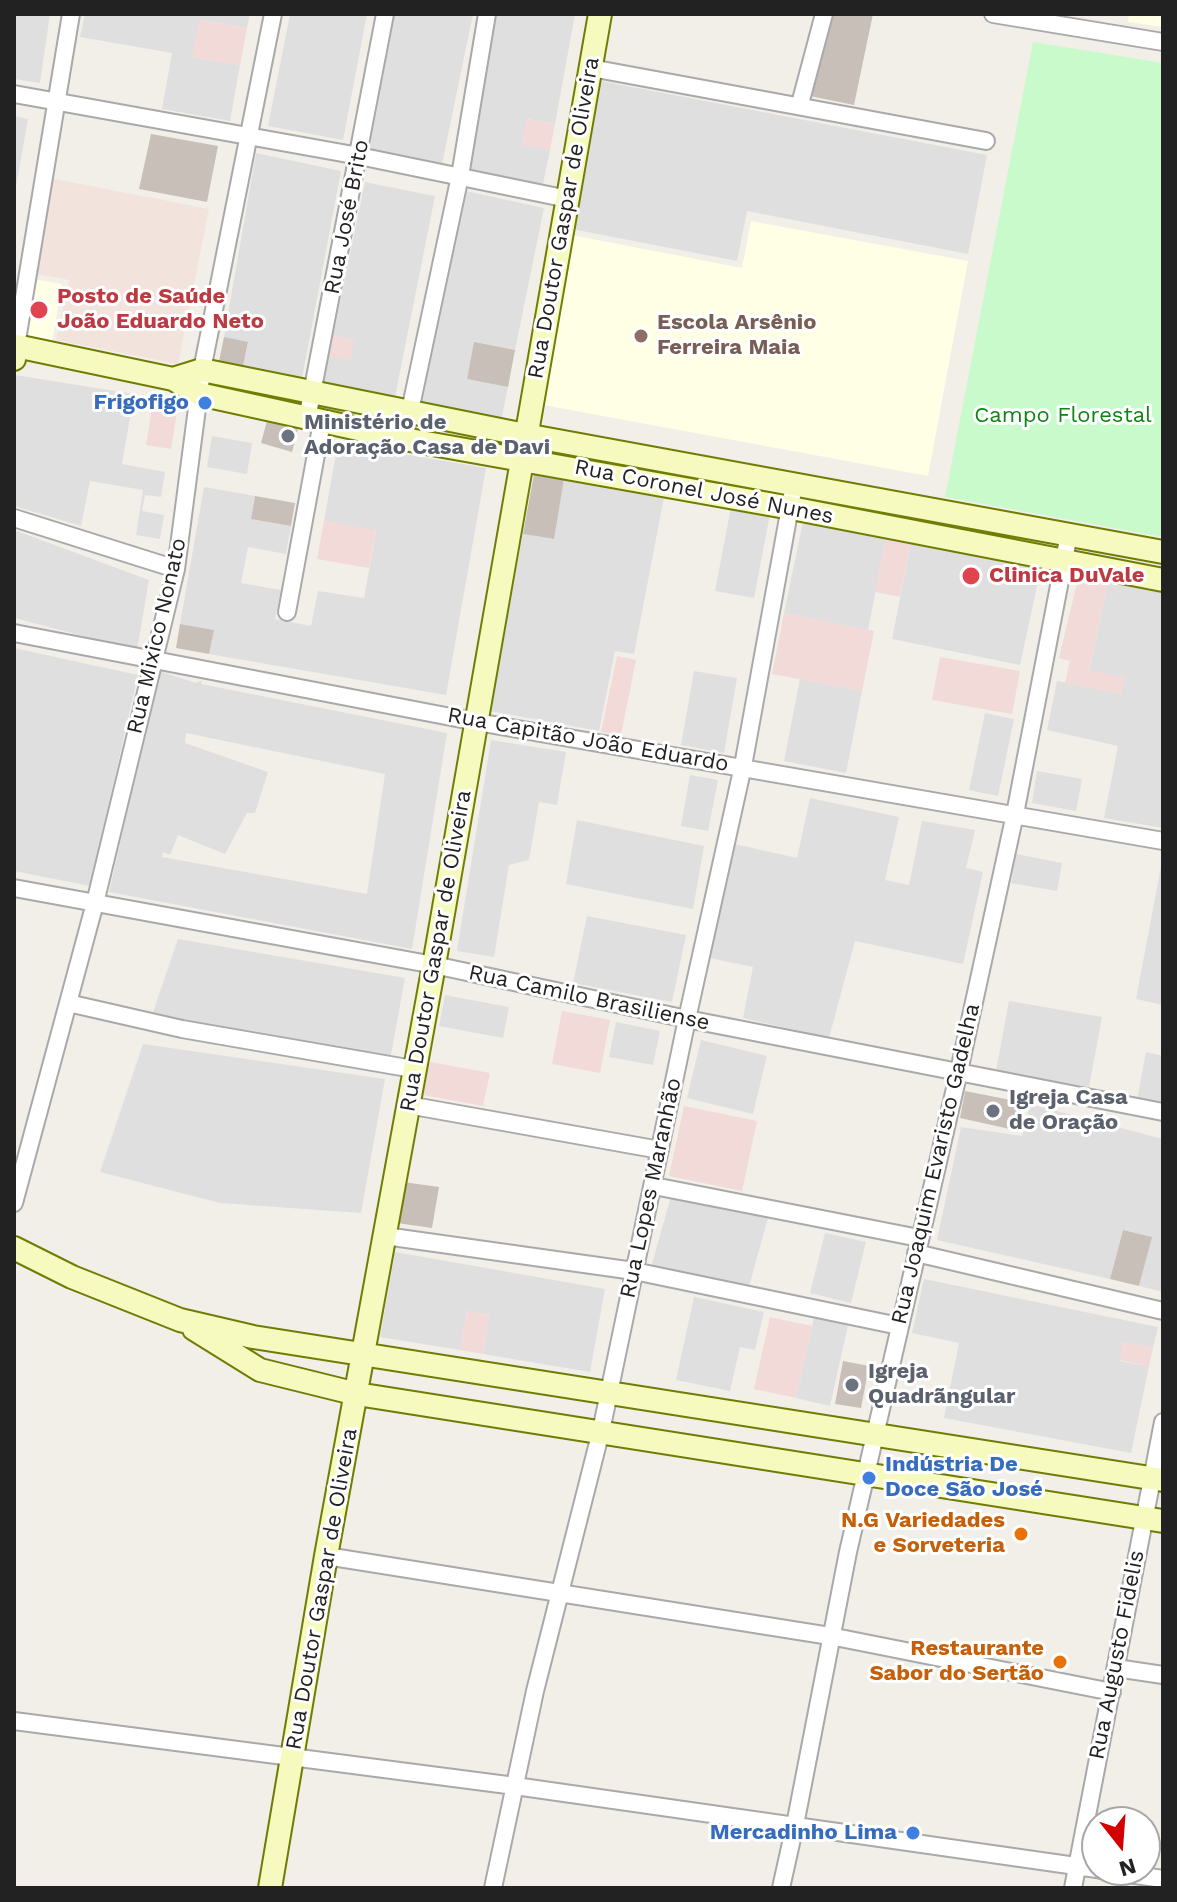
<!DOCTYPE html>
<meta charset="utf-8">
<style>
body{margin:0}
#map{position:relative;width:1177px;height:1902px;overflow:hidden;background:#f2efe9;font-family:"Work Sans",sans-serif}
canvas{display:block}
.frame{position:absolute;inset:0;border:16px solid #222;pointer-events:none}
.north{position:absolute;left:1081px;top:1806px;width:80px;height:80px;box-sizing:border-box;background:#fff;border:2px solid #a7a7a7;border-radius:50%;rotate:163deg;font-size:22px;font-weight:700;line-height:32px;text-align:center;color:#222}
.north::after{content:'';display:block;margin:auto;width:28px;height:36px;background:#d40000;clip-path:polygon(50% 0,100% 100%,50% 72%,0 100%)}
</style>
<div id="map">
<canvas width="1177" height="1902"></canvas>
<div class="frame"></div>
<div class="north">N</div>
</div>
<script>
const g = document.querySelector('canvas').getContext('2d');
g.lineJoin = 'round';
function paint(path, color) { g.fillStyle = color; g.fill(path, 'evenodd'); }
const poly = rows => new Path2D(rows.map(r => 'M' + r).join(''));
function stroke(path, color, width, dash) { g.strokeStyle = color; g.lineWidth = width; g.lineCap = dash ? 'butt' : 'round'; g.setLineDash(dash || []); g.stroke(path); }
function drawText(font, color, halo, rows, align = 'center') {
  g.font = font + ' "Work Sans",sans-serif'; g.lineWidth = 6; g.setLineDash([]); g.textBaseline = 'middle'; g.strokeStyle = halo; g.fillStyle = color; for (const [text, x, y, turn = 0] of rows) {
    g.save(); g.translate(x, y); g.rotate((+turn || 0) * Math.PI / 180); g.textAlign = isNaN(turn) ? turn : align; if (halo) g.strokeText(text, 0, 0); g.fillText(text, 0, 0); g.restore();
  }
}
paint(poly([
 [14,14,50,14,40,83,14,79],
 [85,14,250,14,247,28,200,20,193,57,240,65,230,121,162,109,172,53,80,37],
 [290,14,367,14,343,140,268,126],
 [395,14,473,14,442,164,369,151],
 [495,14,575,14,555,124,527,119,522,144,550,150,543,184,467,171],
 [601,81,987,155,968,254,747,211,737,261,572,229],
 [14,116,28,119,14,198],
 [256,153,341,171,301,384,242,371,248,343,224,337],
 [365,182,435,196,395,397,323,383,329,356,350,359,353,340,333,336],
 [461,190,544,208,515,350,475,343,467,379,508,387,501,421,415,403],
 [15,375,134,394,122,464,165,472,161,497,145,495,142,511,164,515,160,539,136,535,143,490,90,481,81,526,14,506],
 [212,436,252,443,247,474,207,467],
 [338,443,486,468,446,695,209,654,213,630,180,624,204,487,255,496,251,519,291,526,286,554,248,547,241,583,281,590,275,619,311,626,318,591,364,598,376,531,324,521],
 [564,479,664,497,634,654,615,651,599,731,490,711,523,534,553,539],
 [731,507,770,514,754,598,715,591],
 [803,522,886,538,868,630,784,613],
 [14,530,149,580,137,650,14,618],
 [911,543,1041,568,1020,665,892,639],
 [1109,576,1163,586,1163,828,1104,818,1118,746,1047,730,1057,681,1122,694,1089,671],
 [14,648,138,675,90,886,14,871],
 [159,671,196,683,202,680,201,684,447,733,412,949,109,892],
 [186,733,385,774,367,894,162,857,163,852,170,855,178,835,225,854,247,813,255,813,268,772,185,743],
 [694,671,737,678,724,753,681,745],
 [800,679,862,691,846,773,784,761],
 [985,713,1014,719,998,796,969,790],
 [491,740,566,752,557,805,539,802,529,860,509,865,494,957,457,951],
 [1037,771,1082,779,1076,811,1032,803],
 [690,775,718,780,708,831,681,826],
 [810,798,899,817,885,880,909,885,922,821,975,830,966,868,983,872,963,964,855,941,829,1038,743,1018,753,967,705,957,730,843,797,858],
 [577,820,704,846,693,909,566,884],
 [1016,854,1062,863,1057,891,1011,883],
 [1162,861,1163,861,1163,1005,1136,999],
 [587,916,686,935,672,1002,573,983],
 [178,939,405,978,390,1060,152,1015],
 [445,995,509,1007,503,1038,439,1026],
 [1009,1001,1102,1017,1089,1087,996,1071],
 [616,1022,660,1031,653,1065,609,1057],
 [701,1040,767,1056,753,1114,687,1098],
 [143,1044,385,1079,361,1213,220,1203,100,1172],
 [1146,1052,1163,1056,1163,1105,1137,1100],
 [1030,1104,1163,1139,1163,1292,1139,1286,1151,1237,1123,1230,1110,1279,937,1240,961,1127,1022,1136],
 [671,1196,768,1218,748,1290,650,1271],
 [825,1233,866,1242,851,1303,810,1293],
 [395,1252,605,1289,590,1372,483,1354,489,1315,467,1311,460,1350,380,1337],
 [924,1279,1158,1327,1153,1348,1123,1342,1120,1361,1149,1366,1131,1453,944,1418,959,1343,912,1333],
 [694,1297,764,1312,755,1350,740,1347,730,1391,676,1380],
 [814,1317,848,1325,830,1406,796,1398]
]), '#e0dfdf');
paint(poly([
 [199,20,247,28,240,65,192,57],
 [526,119,555,124,550,150,522,145],
 [333,336,354,340,350,360,329,356],
 [154,396,179,400,171,449,146,445],
 [324,521,376,530,369,568,317,559],
 [886,538,911,543,900,597,875,592],
 [1080,570,1109,576,1089,670,1126,678,1121,694,1065,683,1070,661,1059,658],
 [784,613,874,631,862,691,772,674],
 [617,656,636,660,621,735,601,732],
 [940,657,1020,671,1012,714,932,700],
 [562,1011,610,1020,600,1073,552,1064],
 [430,1062,490,1073,483,1106,423,1095],
 [684,1106,757,1121,742,1191,669,1176],
 [467,1311,489,1315,483,1354,460,1350],
 [770,1317,812,1326,796,1398,754,1389],
 [1123,1342,1153,1348,1149,1366,1119,1360]
]), '#f2dad9');
paint(poly([
 [1129,14,1163,14,1163,27,1128,22],
 [751,221,968,261,928,476,538,404,572,235,742,268],
 [27,278,62,284,52,342,16,336]
]), '#ffffe5');
paint(poly([
 [50,178,209,209,178,364,56,340,69,280,31,273]
]), '#f3e3dd');
paint(poly([
 [1033,42,1163,63,1163,537,945,497]
]), '#c8facc');
paint(poly([
 [827,14,873,14,854,105,810,96],
 [151,134,218,146,207,202,139,189],
 [224,337,248,342,242,371,218,366],
 [474,342,515,350,508,387,467,379],
 [268,417,299,425,292,452,261,443],
 [534,474,564,479,554,539,523,534],
 [255,496,295,503,291,526,251,519],
 [180,624,214,630,209,654,176,648],
 [965,1091,1026,1103,1019,1131,960,1118],
 [403,1182,439,1187,432,1228,397,1223],
 [1123,1230,1152,1237,1139,1286,1110,1279],
 [843,1361,869,1366,861,1408,835,1404]
]), '#c7bfb8');
const street = poly([
 [993,14,1163,42],
 [591,68,986,141],
 [14,94,359,156,568,199],
 [800,104,824,14],
 [16,346,71,14],
 [307,419,385,14],
 [404,439,460,176,487,14],
 [14,518,176,569],
 [287,612,322,422],
 [14,633,477,722,1163,841],
 [14,888,434,965,687,1019,1163,1112],
 [68,1003,182,1029,413,1069],
 [408,1105,660,1150],
 [654,1186,919,1238],
 [14,1203,95,903,176,569,202,370,273,14],
 [385,1236,634,1271,899,1326],
 [916,1253,1163,1311],
 [326,1556,830,1636,1112,1692],
 [1116,1668,1163,1675],
 [14,1721,515,1786,1097,1869],
 [1101,1870,1163,1879],
 [493,1888,535,1691,601,1431,687,1019,743,766,794,485],
 [781,1888,795,1825,848,1552,959,1071,1015,814,1069,534],
 [1073,1888,1163,1422]
]);
const secondary = poly([
 [14,359,16,346,173,379,199,394,404,439,791,508,1163,580],
 [173,379,202,370,525,435,1163,552],
 [14,1248,72,1277,180,1320,253,1337,1163,1480],
 [194,1329,260,1370,357,1394,1163,1521],
 [270,1888,326,1556,434,965,600,14]
]);
stroke(street, '#a9a9a9', 20);
stroke(secondary, '#707d05', 26);
stroke(street, '#fff', 16);
stroke(secondary, '#f7fabf', 22);
for (const [x, y, r, color] of [
 [39,310,10,"#e0444e"],
 [641,336,8,"#8d6e63"],
 [205,403,8,"#3f7fe0"],
 [288,436,8,"#6b7280"],
 [971,576,10,"#e0444e"],
 [993,1111,8,"#6b7280"],
 [852,1385,8,"#6b7280"],
 [869,1478,8,"#3f7fe0"],
 [1021,1534,8,"#e8710a"],
 [1060,1662,8,"#e8710a"],
 [913,1833,8,"#3f7fe0"]
]) { const dot = new Path2D(); dot.arc(x, y, r, 0, 2 * Math.PI); g.fillStyle = color; g.fill(dot); stroke(dot, '#fff', 3); }
drawText('22px', '#222', '#fff', [
 ["Rua José Brito",347,217,-79],
 ["Rua Doutor Gaspar de Oliveira",564,218,-80],
 ["Rua Coronel José Nunes",704,492,11],
 ["Rua Mixico Nonato",157,636,-77],
 ["Rua Capitão João Eduardo",588,740,10],
 ["Rua Doutor Gaspar de Oliveira",436,951,-80],
 ["Rua Camilo Brasiliense",589,998,12],
 ["Rua Joaquim Evaristo Gadelha",936,1164,-77],
 ["Rua Lopes Maranhão",651,1188,-78],
 ["Rua Doutor Gaspar de Oliveira",322,1589,-80],
 ["Rua Augusto Fidelis",1117,1655,-79]
]);
drawText('bold 22px', '#be3a42', '#fff', [
 ["Posto de Saúde",57,297],
 ["João Eduardo Neto",57,322],
 ["Clinica DuVale",989,576]
], 'left');
drawText('bold 22px', '#785e54', '#fff', [
 ["Escola Arsênio",657,323],
 ["Ferreira Maia",657,348]
], 'left');
drawText('bold 22px', '#366cbe', '#fff', [
 ["Frigofigo",189,403],
 ["Indústria De",885,1465,"left"],
 ["Doce São José",885,1490,"left"],
 ["Mercadinho Lima",897,1833]
], 'right');
drawText('22px', '#0c8416', '#fff', [
 ["Campo Florestal",1063,416]
]);
drawText('bold 22px', '#5b616d', '#fff', [
 ["Ministério de",304,423],
 ["Adoração Casa de Davi",304,448],
 ["Igreja Casa",1009,1098],
 ["de Oração",1009,1123],
 ["Igreja",868,1372],
 ["Quadrãngular",868,1397]
], 'left');
drawText('bold 22px', '#c56008', '#fff', [
 ["N.G Variedades",1005,1521],
 ["e Sorveteria",1005,1546],
 ["Restaurante",1044,1649],
 ["Sabor do Sertão",1044,1674]
], 'right');
</script>
